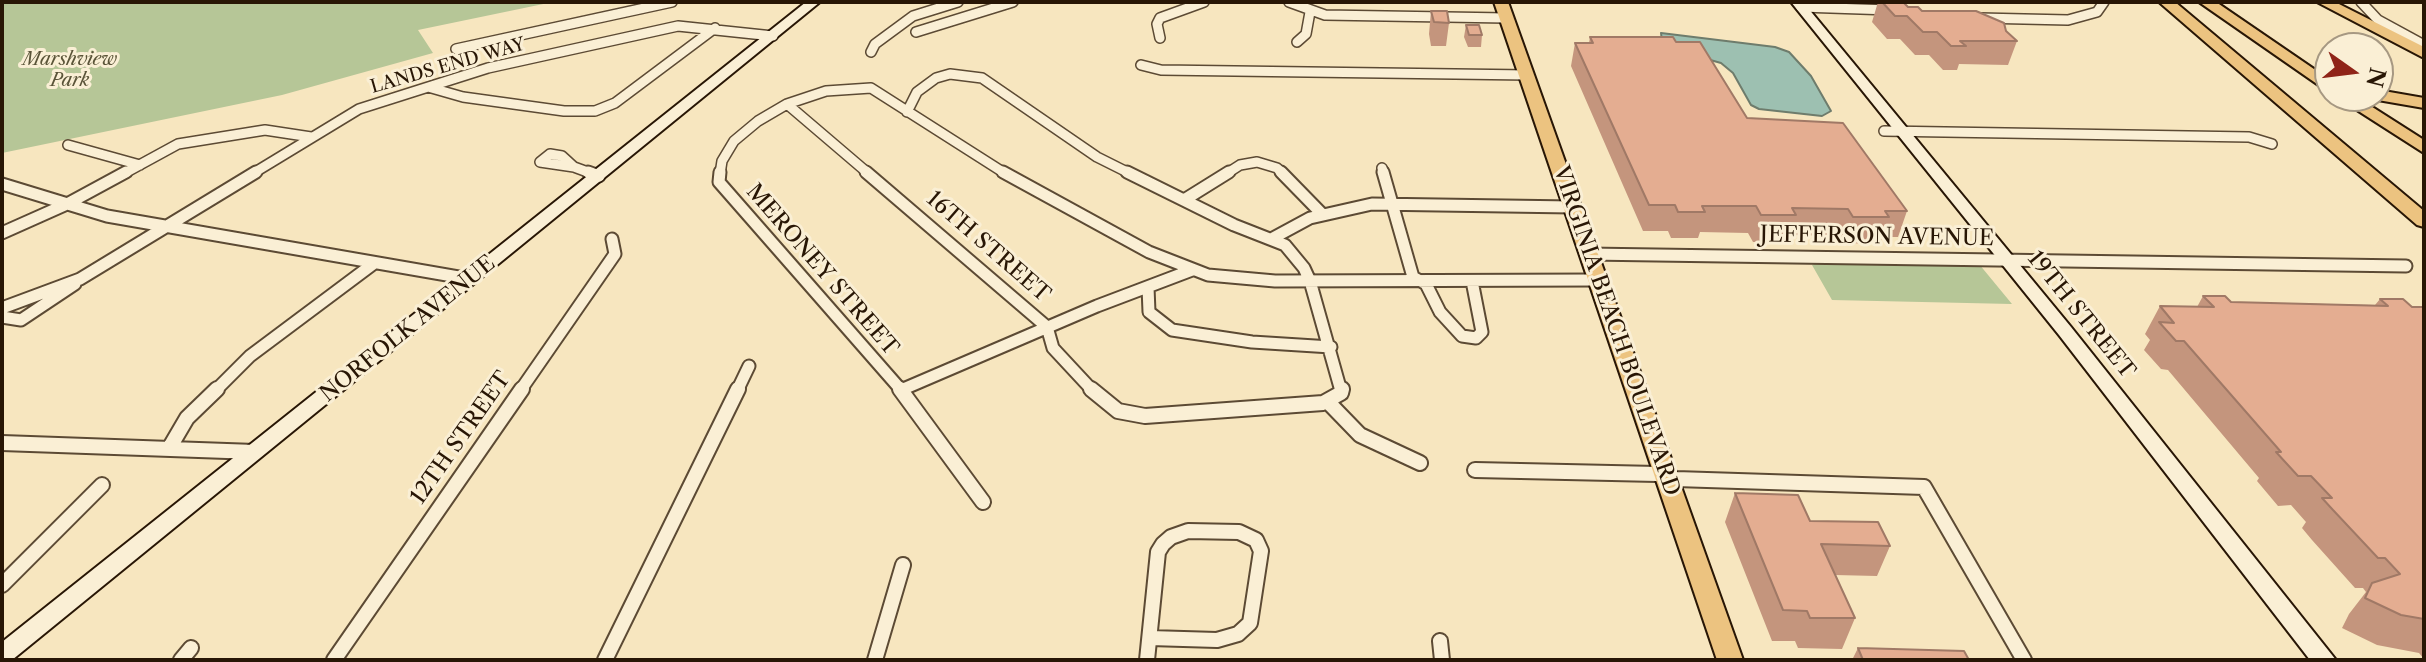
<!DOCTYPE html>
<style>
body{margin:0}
#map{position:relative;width:2426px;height:662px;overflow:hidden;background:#f7e6bf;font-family:"Libre Caslon Text",serif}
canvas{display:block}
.frame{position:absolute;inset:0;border:4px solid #281605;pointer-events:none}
.north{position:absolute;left:2314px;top:32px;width:80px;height:80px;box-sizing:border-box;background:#faefd5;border:2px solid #a69882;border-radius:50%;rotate:104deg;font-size:22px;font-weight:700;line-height:32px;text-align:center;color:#281605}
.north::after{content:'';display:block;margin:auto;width:28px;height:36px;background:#8f2418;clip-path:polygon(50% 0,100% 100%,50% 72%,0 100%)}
</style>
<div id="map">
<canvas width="2426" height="662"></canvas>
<div class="frame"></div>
<div class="north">N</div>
</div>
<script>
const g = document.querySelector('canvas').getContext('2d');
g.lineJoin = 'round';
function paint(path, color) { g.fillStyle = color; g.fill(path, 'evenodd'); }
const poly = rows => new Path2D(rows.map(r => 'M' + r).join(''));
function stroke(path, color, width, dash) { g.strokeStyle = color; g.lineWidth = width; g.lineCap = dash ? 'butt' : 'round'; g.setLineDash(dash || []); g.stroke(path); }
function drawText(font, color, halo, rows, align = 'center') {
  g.font = font + ' "Libre Caslon Text",serif'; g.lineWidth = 6; g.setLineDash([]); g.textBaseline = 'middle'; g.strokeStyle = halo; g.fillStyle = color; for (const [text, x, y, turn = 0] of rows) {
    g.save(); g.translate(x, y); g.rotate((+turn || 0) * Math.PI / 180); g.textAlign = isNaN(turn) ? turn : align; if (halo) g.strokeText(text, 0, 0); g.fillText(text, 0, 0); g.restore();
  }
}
paint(poly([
 [2,2,553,2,418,30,433,53,282,95,2,153],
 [1820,262,1979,264,2012,304,1832,300,1812,265]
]), '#b6c697');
const water = poly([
 [1661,33,1775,47,1789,52,1811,76,1831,111,1822,116,1759,109,1751,105,1733,73,1721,63,1678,51,1662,41,1661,33]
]);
paint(water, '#9dc0b1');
stroke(water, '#6e7c6c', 2);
const streetFar2 = poly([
 [1289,2,1325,15,1506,18],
 [2361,2,2378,20,2424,45],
 [1801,7,1890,10],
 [1980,18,2068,20,2097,12,2104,2],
 [916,32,1013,2],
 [1160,38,1157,24,1160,18,1204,2],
 [1297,42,1306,34,1310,12],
 [456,49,672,2],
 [871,52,875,44,913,16,958,2],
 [1141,65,1161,70,1528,75],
 [428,87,463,97,564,111,595,111,615,103,715,28],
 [787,104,869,174],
 [907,112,917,92,936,78,950,74,982,78,1097,157,1131,174],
 [1884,131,2249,137,2272,144],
 [68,145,140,165],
 [550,154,562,156,574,167,540,162,550,154],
 [574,167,593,174],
 [1382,168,1384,174],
 [123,174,178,144,265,130,311,137],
 [252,174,359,109,488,68,678,26,773,36],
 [720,174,722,161,734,141,758,121,787,104,826,91,871,88,1006,174],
 [1226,174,1240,165,1257,162,1277,168,1283,174]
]);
const streetFar1 = poly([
 [588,172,599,176],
 [720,172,719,182,902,391],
 [866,172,1047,327,1053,348,1093,391],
 [1003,172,1149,252,1208,275,1275,281,1597,280],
 [1127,172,1234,225,1285,245,1304,268,1310,281,1341,391],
 [1281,172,1322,214],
 [1383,172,1413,277,1426,284,1440,312,1462,336,1476,338,1482,332,1472,281],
 [2,184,107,216,470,279],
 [1184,200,1229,172],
 [2,233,67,204,126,172],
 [1273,238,1310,218,1372,204,1572,207],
 [1588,254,2406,266],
 [1148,287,1149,312,1172,330,1252,342,1331,347],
 [2,308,80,279,256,172],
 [2,317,21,320,75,284],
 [901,390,1097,306,1192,270],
 [215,391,250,356,373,264],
 [520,391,615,254,612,239],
 [737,391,749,366]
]);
const street = poly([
 [900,389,983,502],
 [1091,389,1118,411,1145,416,1323,403,1341,393,1342,389],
 [1328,402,1360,435,1420,463],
 [2,443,255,452],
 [170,447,187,418,217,389],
 [1475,470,1657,474,1676,479,1924,487,2024,660],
 [2,585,102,485],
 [1440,641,1442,660],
 [181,660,191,648],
 [334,660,522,389],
 [605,660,738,389],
 [875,660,903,565],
 [1147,660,1158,552,1163,544,1171,537,1188,531,1239,532,1256,540,1261,551,1250,623,1238,634,1217,640,1150,638]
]);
const secondary = poly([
 [806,2,820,2,12,660,2,660,2,642,806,2],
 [1791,2,1803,2,2071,327,2336,660,2310,660,2059,335,1791,2]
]);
const primary = poly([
 [1494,2,1508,2,1743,660,1717,660,1494,2]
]);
const highway = poly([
 [2159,2,2175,2,2424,211,2424,227,2417,225,2159,2],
 [2199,2,2216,2,2330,80,2330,93,2199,2],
 [2317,2,2335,2,2424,47,2424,58,2317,2],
 [2378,90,2424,98,2424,108,2372,99,2370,96,2378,96,2378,90],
 [2335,96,2355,96,2424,140,2424,153,2335,96]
]);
stroke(streetFar2, '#5c4a34', 12);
stroke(streetFar1, '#5c4a34', 15);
stroke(street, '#5c4a34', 18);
stroke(secondary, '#281605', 4);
stroke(primary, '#281605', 4);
stroke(highway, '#281605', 4);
stroke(streetFar2, '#faefd5', 9);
stroke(streetFar1, '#faefd5', 11);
stroke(street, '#faefd5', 14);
paint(secondary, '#faefd5');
paint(primary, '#ecc380');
paint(highway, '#ecc380');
paint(poly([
 [1878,2,1903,2,1908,7,2006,31,2017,41,2008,65,1959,64,1957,70,1943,70,1929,55,1915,55,1900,39,1887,39,1872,22],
 [1431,11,1449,23,1446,46,1431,46,1429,34],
 [1466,25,1482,35,1481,47,1468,47,1464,37],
 [1590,37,1676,42,1747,118,1907,211,1898,237,1882,237,1880,244,1844,243,1839,236,1790,235,1788,242,1753,242,1748,233,1700,232,1698,238,1671,238,1668,231,1643,231,1571,66,1575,43,1589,43],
 [2203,296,2231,302,2375,305,2380,299,2412,307,2424,307,2424,659,2419,653,2377,645,2342,628,2349,614,2366,592,2363,588,2355,588,2312,540,2302,528,2306,522,2291,505,2278,506,2257,481,2259,478,2168,370,2161,369,2144,350,2150,340,2145,334,2160,306,2197,307],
 [1735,493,1810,521,1890,546,1877,576,1835,575,1855,618,1842,649,1798,648,1795,641,1772,641,1725,522],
 [1858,648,1969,660,1852,660]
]), '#c4957d');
const building = poly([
 [1882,2,1903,2,1908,7,1918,7,1922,11,1976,11,2004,23,2006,31,2017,41,1960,41,1966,46,1951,46,1937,32,1923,32,1907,16,1895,16,1882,2],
 [1431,11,1447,11,1449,23,1434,22,1431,11],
 [1466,25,1479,25,1482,35,1469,35,1466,25],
 [1590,37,1673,37,1676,42,1700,42,1747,118,1843,123,1907,211,1885,211,1889,217,1853,217,1848,209,1792,208,1796,215,1761,215,1756,206,1702,206,1705,212,1678,212,1675,205,1649,205,1575,43,1593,43,1590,37],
 [2203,296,2225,296,2231,302,2388,306,2380,299,2403,299,2412,307,2424,307,2424,619,2401,615,2365,598,2372,583,2400,574,2385,558,2378,558,2333,510,2322,498,2332,498,2311,476,2298,476,2276,452,2281,452,2184,341,2176,341,2159,322,2174,323,2160,306,2214,307,2203,296],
 [1735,493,1798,495,1810,521,1878,522,1890,546,1821,544,1855,618,1810,618,1807,611,1783,610,1735,493],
 [1858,648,1964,651,1969,660,1863,660,1858,648]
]);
paint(building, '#e4ad91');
stroke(building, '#a07966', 2);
drawText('italic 18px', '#5a5438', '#faefd5', [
 ["Marshview",70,60],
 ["Park",70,81]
]);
drawText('18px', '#281605', '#faefd5', [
 ["LANDS END WAY",448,66,-16]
]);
drawText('22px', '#281605', '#faefd5', [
 ["JEFFERSON AVENUE",1877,237,1],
 ["16TH STREET",988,247,41],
 ["MERONEY STREET",822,270,49],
 ["19TH STREET",2081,315,51],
 ["NORFOLK AVENUE",408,329,-39],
 ["VIRGINIA BEACH BOULEVARD",1616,331,71],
 ["12TH STREET",461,438,-55]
]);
</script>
